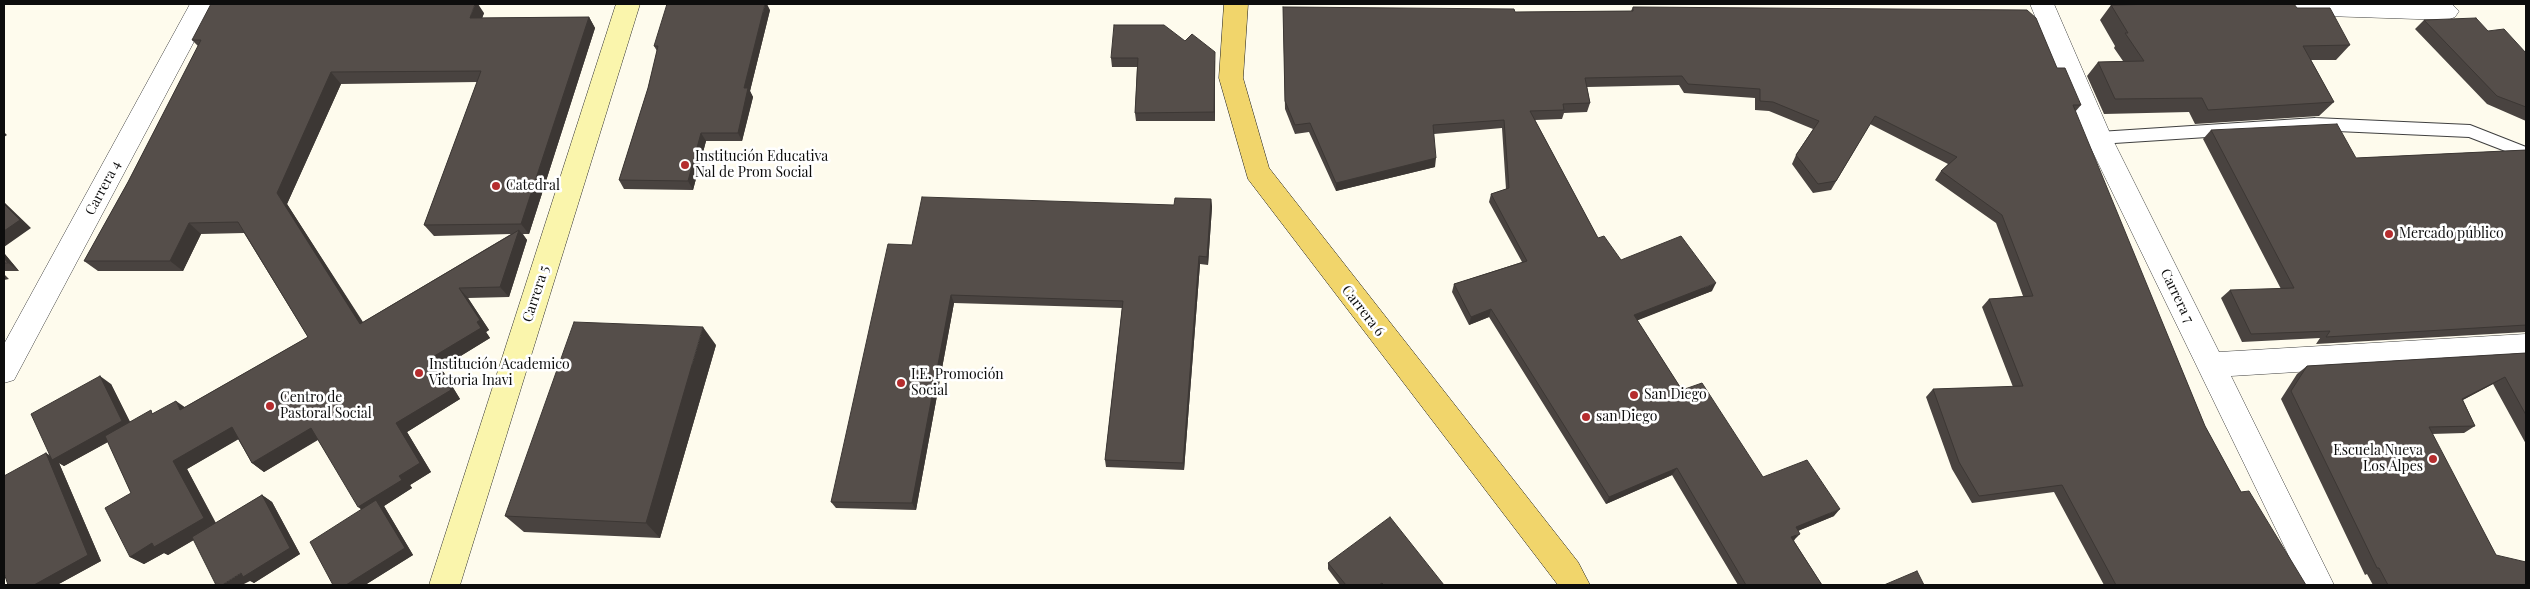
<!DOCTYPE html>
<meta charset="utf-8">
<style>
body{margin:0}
#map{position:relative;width:2530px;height:589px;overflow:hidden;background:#fefbed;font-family:"Playfair Display",serif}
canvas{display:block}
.frame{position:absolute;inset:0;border:5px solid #0d0d0d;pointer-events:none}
</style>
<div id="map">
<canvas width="2530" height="589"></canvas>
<div class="frame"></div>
</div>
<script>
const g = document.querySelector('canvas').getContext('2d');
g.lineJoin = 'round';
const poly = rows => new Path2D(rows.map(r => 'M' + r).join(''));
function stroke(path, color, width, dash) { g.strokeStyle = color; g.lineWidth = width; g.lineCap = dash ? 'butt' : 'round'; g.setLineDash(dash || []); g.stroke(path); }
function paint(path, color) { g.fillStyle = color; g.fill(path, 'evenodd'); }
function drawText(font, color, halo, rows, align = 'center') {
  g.font = font + ' "Playfair Display",serif'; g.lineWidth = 5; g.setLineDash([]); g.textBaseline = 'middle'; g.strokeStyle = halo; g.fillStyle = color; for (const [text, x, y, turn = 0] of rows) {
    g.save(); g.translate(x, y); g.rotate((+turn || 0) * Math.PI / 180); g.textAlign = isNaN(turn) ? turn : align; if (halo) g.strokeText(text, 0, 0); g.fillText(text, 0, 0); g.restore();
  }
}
const lane = poly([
 [2315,118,2470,125,2526,147,2526,159,2469,137,2315,130,2099,144,2094,142,2091,138,2094,134,2099,132,2315,118]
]);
const street = poly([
 [190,4,214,4,14,380,4,383,4,344,190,4],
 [2030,4,2054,4,2112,138,2219,352,2526,334,2526,358,2231,376,2334,585,2303,585,2086,138,2030,4],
 [2223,4,2452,4,2459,11,2455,17,2447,20,2235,13,2227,10,2223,4]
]);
const secondary = poly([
 [616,4,640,4,460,585,429,585,616,4]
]);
const primary = poly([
 [1224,4,1248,4,1243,78,1269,168,1578,562,1590,585,1558,585,1248,179,1219,78,1224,4]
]);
stroke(lane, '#404040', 2);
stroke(street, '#404040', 1);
stroke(secondary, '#2f2f2f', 1);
stroke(primary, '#1e1e1e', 1);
paint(lane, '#fff');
paint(street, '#fff');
paint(secondary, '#faf5ac');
paint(primary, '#f1d56b');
paint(poly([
 [2111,5,2297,8,2350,45,2336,60,2311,60,2334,102,2319,116,2195,124,2189,112,2104,114,2087,76,2098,62,2123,61,2114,48,2115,46,2100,20],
 [1283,7,1515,12,1631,11,1633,7,2057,68,2081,105,2075,112,2205,426,2241,492,2306,585,2104,585,2054,492,1972,503,1952,469,1926,397,1933,389,2013,387,1982,307,1989,299,2023,296,1996,223,1935,180,1941,171,1948,164,1870,124,1831,190,1813,193,1792,164,1796,155,1813,129,1769,111,1755,110,1755,98,1684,93,1679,85,1587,87,1590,103,1587,112,1564,113,1562,119,1535,120,1598,238,1621,260,1712,291,1637,320,1682,390,1763,477,1834,516,1798,531,1794,541,1822,585,1738,585,1672,475,1606,504,1489,317,1469,325,1452,292,1454,284,1522,262,1489,202,1491,194,1506,189,1502,128,1434,134,1435,167,1336,191,1309,132,1295,134,1285,109],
 [770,10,750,91,753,97,742,141,706,141,693,190,624,189,619,180,648,88,657,51,654,46],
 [484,13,482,18,589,17,595,28,529,234,523,234,527,240,509,297,468,298,489,330,486,332,490,338,441,368,460,399,407,432,431,472,410,485,412,488,384,506,413,555,365,585,333,585,361,509,318,440,264,472,252,463,238,439,187,469,216,523,262,495,272,502,300,554,254,583,194,540,168,555,164,553,144,564,130,557,131,493,108,442,64,466,59,463,101,561,57,585,8,585,46,453,51,457,111,384,130,422,154,413,185,407,308,337,244,233,201,234,183,271,98,271,84,261,128,182,198,46,192,40],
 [477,82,424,225,434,236,511,234,363,322,287,204,341,84],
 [2424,20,2488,31,2526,53,2526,121,2487,104,2415,29],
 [1185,41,1215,61,1215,121,1136,121,1135,113,1137,67,1112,67,1111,58],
 [2211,130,2356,158,2526,150,2526,332,2316,344,2320,338,2242,342,2221,298,2230,290,2281,289,2203,139],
 [1211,199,1212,207,1208,265,1200,264,1184,470,1106,467,1105,460,1122,308,954,303,916,510,836,508,831,502,912,245,1174,205],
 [4,253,19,271,4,271],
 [4,274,9,279,4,280],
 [716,345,660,538,524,532,505,516],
 [2526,353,2526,444,2493,384,2463,400,2475,426,2464,433,2432,434,2496,555,2526,585,2373,585,2367,574,2365,575,2281,399,2297,374,2307,366],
 [1328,563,1444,585,1340,585,1328,569]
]), '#494340');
paint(poly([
 [475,4,478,4,484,13,478,30,470,18],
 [765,4,767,4,770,10,750,91,753,97,742,141,738,133,744,88],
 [589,17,595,28,529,234,521,224],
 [1215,52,1215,121,1214,112],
 [331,72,341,84,287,204,370,334,360,324,277,193],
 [4,132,7,135,4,137],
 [701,133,706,141,693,190,688,181],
 [1436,158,1435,167,1336,191,1336,183],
 [1211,199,1212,207,1208,265,1207,257],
 [4,202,31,228,4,247],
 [189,223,201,234,183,271,170,261],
 [519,230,527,240,509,297,500,287],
 [4,253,19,271,8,263,4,258],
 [1199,256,1200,264,1184,470,1183,463],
 [1716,283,1712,291,1631,323,1634,315],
 [459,288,468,298,489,330,486,332,490,338,441,368,460,399,407,432,431,472,410,485,412,488,384,506,413,555,365,585,346,585,369,515,358,507,399,476,396,423,431,358,477,322],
 [951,295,954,303,916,510,912,503],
 [1491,309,1489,317,1469,325,1471,317],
 [703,327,716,345,660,538,646,523],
 [100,376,111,384,133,428,64,466,59,463,101,561,57,585,34,585,46,453,54,458],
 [2505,377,2493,384,2451,406,2462,399],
 [176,401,189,410,180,410],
 [232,427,244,436,187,469,217,526,168,555,164,553,144,564,130,557,173,461],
 [311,428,322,437,264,472,252,463],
 [1677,468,1672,475,1606,504,1609,497],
 [262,495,272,502,300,554,254,583,250,581,242,585,222,585,241,573],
 [1840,509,1834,516,1790,534,1796,527],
 [1800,534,1794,540,1786,543,1791,537]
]), '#3c3734');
const building = poly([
 [211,4,475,4,470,18,589,17,521,224,424,225,481,71,331,72,277,193,360,324,519,230,500,287,459,288,480,320,477,322,481,328,431,358,451,390,396,423,420,463,399,476,402,480,358,507,311,428,252,463,232,427,173,461,204,518,154,547,152,543,130,557,105,508,131,493,105,436,151,410,152,414,176,401,180,410,308,337,238,222,189,223,170,261,84,261,128,182,201,40,192,40,211,4],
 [667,4,765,4,744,88,748,88,738,133,701,133,688,181,619,180,648,88,658,46,654,46,667,4],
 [2164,4,2294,4,2297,8,2330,8,2350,45,2303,46,2334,102,2208,110,2202,98,2115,99,2098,62,2144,61,2125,33,2128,33,2111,5,2164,4],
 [1283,7,1514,9,1515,12,1633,11,1633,7,2027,10,2036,18,2057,68,2065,68,2081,105,2073,105,2205,426,2241,492,2249,491,2306,585,2116,585,2062,485,1979,496,1959,462,1933,389,2023,386,1989,299,2033,296,2002,215,1941,171,1957,157,1875,116,1836,181,1818,184,1796,155,1819,121,1773,102,1760,101,1760,89,1688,84,1682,76,1585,78,1590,103,1563,104,1564,110,1530,111,1598,238,1604,236,1621,260,1681,236,1716,283,1634,315,1682,390,1702,383,1763,477,1807,460,1840,509,1796,527,1800,534,1791,537,1822,585,1746,585,1677,468,1609,497,1491,309,1471,317,1454,284,1527,261,1491,194,1509,188,1504,120,1433,125,1436,158,1336,183,1310,123,1295,125,1285,101,1283,7],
 [2476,18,2488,31,2504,29,2526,53,2526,107,2497,96,2424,20,2476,18],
 [1114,25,1164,25,1185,41,1192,34,1215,52,1214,112,1135,113,1138,58,1111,58,1114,25],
 [2337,124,2356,158,2526,150,2526,325,2326,337,2330,331,2251,334,2230,290,2294,288,2211,130,2337,124],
 [922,197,1174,205,1175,198,1211,199,1207,257,1199,256,1183,463,1105,460,1123,301,951,295,912,503,831,502,888,244,912,245,922,197],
 [4,204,20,220,4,231,4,204],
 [4,258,8,263,4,263,4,258],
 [574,322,703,327,646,523,505,516,574,322],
 [2526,353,2526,415,2505,377,2462,399,2475,426,2429,427,2496,555,2526,562,2526,585,2388,585,2379,568,2377,568,2291,391,2307,366,2526,353],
 [100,376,122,421,52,460,31,414,100,376],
 [46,453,88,555,34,585,8,585,4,573,4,476,46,453],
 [262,495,290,548,243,577,241,573,222,585,216,585,192,537,262,495],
 [376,500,405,548,346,585,333,585,310,542,376,500],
 [1390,517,1444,585,1384,585,1382,583,1379,585,1346,585,1328,563,1390,517],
 [1917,571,1924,585,1884,585,1917,571]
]);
paint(building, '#554e4a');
stroke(building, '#3c3734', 1);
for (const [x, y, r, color] of [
 [685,165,5,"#b52d2e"],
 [496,186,5,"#b52d2e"],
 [2389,234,5,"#b52d2e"],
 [419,373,5,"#b52d2e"],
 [901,383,5,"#b52d2e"],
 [1634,395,5,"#b52d2e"],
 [270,406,5,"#b52d2e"],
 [1586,417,5,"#b52d2e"],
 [2433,459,5,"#b52d2e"]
]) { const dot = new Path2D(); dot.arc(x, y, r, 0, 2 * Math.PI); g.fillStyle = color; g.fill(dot); stroke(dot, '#fff', 2); }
drawText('14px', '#0d0d0d', '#fff', [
 ["Institución Educativa",695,157],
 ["Nal de Prom Social",695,173],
 ["Catedral",506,186],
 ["Mercado público",2399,234],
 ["Institución Academico",429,365],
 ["Victoria Inavi",429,381],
 ["I.E. Promoción",911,375],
 ["Social",911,391],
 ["San Diego",1644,395],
 ["Centro de",280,398],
 ["Pastoral Social",280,414],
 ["san Diego",1596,417],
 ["Escuela Nueva",2423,451,"right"],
 ["Los Alpes",2423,467,"right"]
], 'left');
drawText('14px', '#0d0d0d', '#fff', [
 ["Carrera 4",103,188,-62],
 ["Carrera 5",536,294,-72],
 ["Carrera 7",2177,296,64],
 ["Carrera 6",1363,311,52]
]);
</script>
